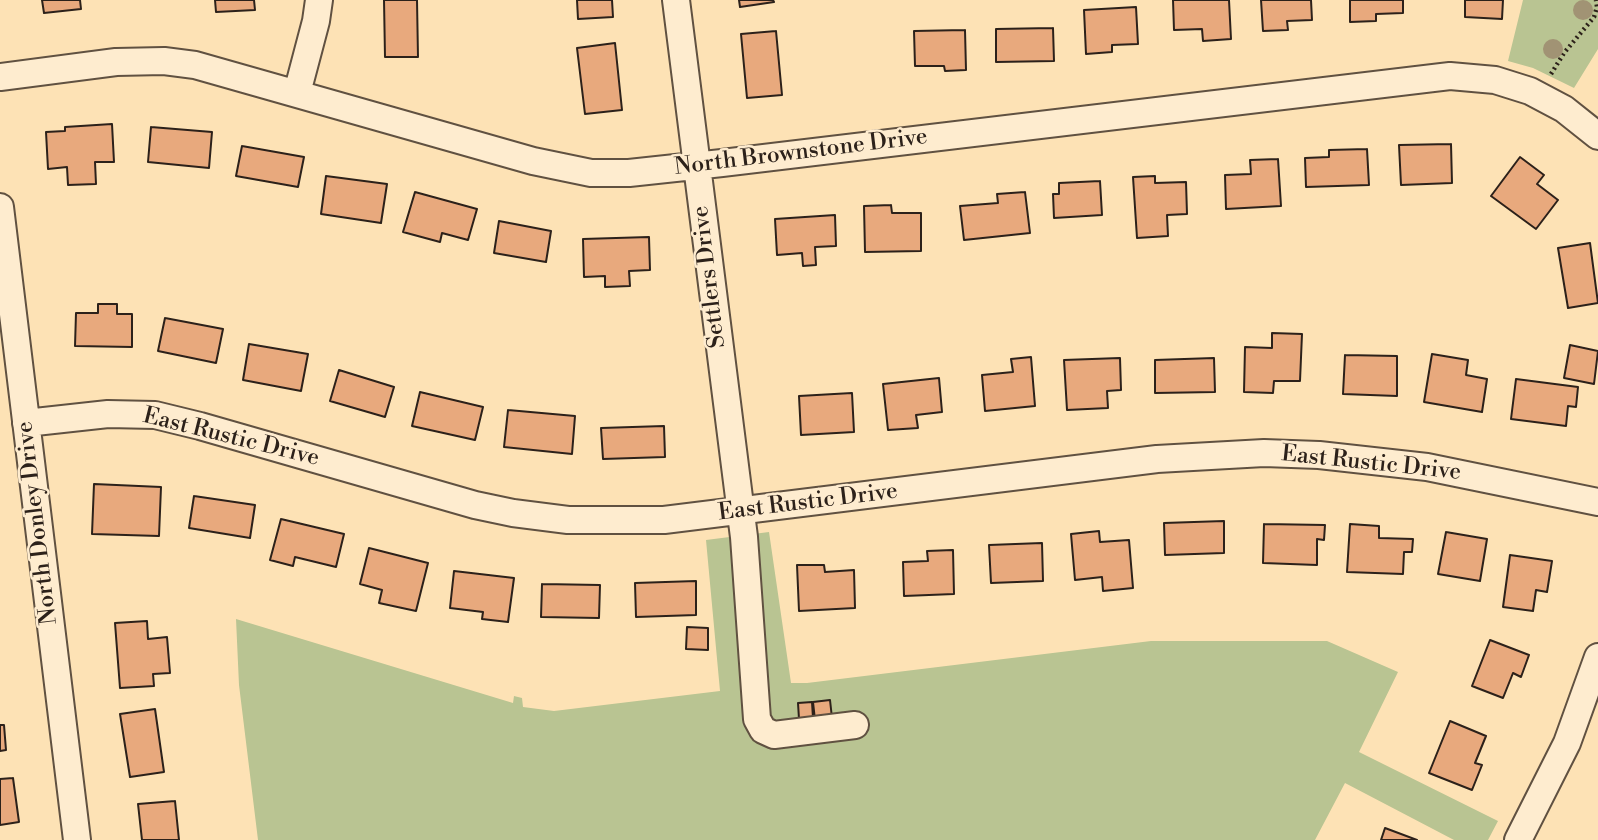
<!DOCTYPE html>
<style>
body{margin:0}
canvas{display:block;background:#fde2b5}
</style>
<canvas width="1598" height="840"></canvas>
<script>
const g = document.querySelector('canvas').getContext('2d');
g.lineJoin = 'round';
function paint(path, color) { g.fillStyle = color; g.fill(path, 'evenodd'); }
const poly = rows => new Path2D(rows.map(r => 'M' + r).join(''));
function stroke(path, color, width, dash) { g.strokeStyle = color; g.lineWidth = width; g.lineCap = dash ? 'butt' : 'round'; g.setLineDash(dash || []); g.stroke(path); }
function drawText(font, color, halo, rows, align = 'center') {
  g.font = font + ' "Libre Bodoni",serif'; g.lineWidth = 5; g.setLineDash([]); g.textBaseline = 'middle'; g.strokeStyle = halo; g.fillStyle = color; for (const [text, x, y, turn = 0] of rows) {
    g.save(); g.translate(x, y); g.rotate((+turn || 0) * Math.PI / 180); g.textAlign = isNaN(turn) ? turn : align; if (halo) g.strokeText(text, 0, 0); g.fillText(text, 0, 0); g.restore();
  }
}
paint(poly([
 [1523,0,1598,0,1598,49,1574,88,1533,68,1508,61],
 [769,532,791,683,807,683,1151,641,1327,641,1398,672,1359,752,1498,821,1488,840,1454,840,1345,783,1315,840,258,840,239,685,236,619,513,703,514,696,522,698,523,707,554,711,720,691,706,540]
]), '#b9c492');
const building = poly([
 [42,0,80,0,81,9,44,13,42,0],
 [215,0,254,0,255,10,216,12,215,0],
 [384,0,417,0,418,57,385,57,384,0],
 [577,0,612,0,613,17,578,19,577,0],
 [739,0,773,0,774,2,740,7,739,0],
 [1173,0,1229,0,1231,39,1203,41,1202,29,1174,30,1173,0],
 [1261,0,1311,0,1312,20,1287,21,1288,30,1263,31,1261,0],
 [1350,0,1403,0,1403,13,1376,14,1376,21,1350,22,1350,0],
 [1465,0,1503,0,1502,19,1465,17,1465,0],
 [1136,7,1138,44,1112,45,1112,52,1086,54,1084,10,1136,7],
 [1053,28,1054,61,996,62,996,29,1053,28],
 [965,30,966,70,945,71,944,66,915,66,914,31,965,30],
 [776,31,782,95,747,98,741,34,776,31],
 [615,43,622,110,585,114,577,48,615,43],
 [112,124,114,162,95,162,96,184,68,185,67,167,48,169,46,132,65,131,65,127,112,124],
 [151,127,212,132,209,168,148,162,151,127],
 [1451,144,1452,183,1401,185,1399,145,1451,144],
 [242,146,304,157,298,187,236,176,242,146],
 [1367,149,1369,185,1306,187,1305,158,1329,157,1329,150,1367,149],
 [1520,157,1544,175,1537,184,1558,200,1536,229,1491,196,1520,157],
 [1278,159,1281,206,1226,209,1225,175,1251,174,1250,160,1278,159],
 [326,176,387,184,381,223,321,214,326,176],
 [1155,176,1155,183,1186,182,1187,214,1167,215,1168,236,1137,238,1133,177,1155,176],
 [1100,181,1102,215,1054,218,1053,194,1059,194,1059,183,1100,181],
 [415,192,477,209,468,240,442,233,440,242,403,232,415,192],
 [1025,192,1030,233,964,240,960,206,998,203,997,194,1025,192],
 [891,205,892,213,921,213,921,251,865,252,864,206,891,205],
 [835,215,836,246,815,247,816,265,803,266,802,253,777,255,775,219,835,215],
 [499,221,551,231,546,262,494,253,499,221],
 [649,237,650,270,629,271,630,286,605,287,605,276,584,277,583,239,649,237],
 [1590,243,1598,303,1568,308,1558,248,1590,243],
 [98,304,117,304,117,314,132,314,132,347,75,346,76,313,98,313,98,304],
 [165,318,223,329,216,363,158,351,165,318],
 [1272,333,1302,334,1300,381,1274,381,1273,393,1244,392,1245,347,1272,348,1272,333],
 [249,344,308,354,301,391,243,380,249,344],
 [1570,345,1598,351,1594,384,1564,378,1570,345],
 [1432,354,1468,360,1466,375,1487,379,1482,412,1424,402,1432,354],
 [1345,355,1397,356,1397,396,1343,394,1345,355],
 [1031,357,1035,406,985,411,982,375,1013,372,1011,359,1031,357],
 [1120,358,1121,390,1107,391,1108,408,1067,410,1064,360,1120,358],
 [1214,358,1215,392,1155,393,1155,360,1214,358],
 [339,370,394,387,385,417,330,401,339,370],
 [939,378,942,412,916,415,918,428,888,430,883,384,939,378],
 [1516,379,1578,387,1576,407,1568,406,1566,426,1511,419,1516,379],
 [420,392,483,407,475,440,412,426,420,392],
 [852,393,854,432,801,435,799,396,852,393],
 [508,410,575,416,572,454,504,447,508,410],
 [664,426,665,457,603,459,601,428,664,426],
 [94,484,161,487,159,536,92,534,94,484],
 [194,496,255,505,250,538,189,528,194,496],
 [281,519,344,534,336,567,295,557,293,566,270,560,281,519],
 [1224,521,1224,553,1165,555,1164,523,1224,521],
 [1264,524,1325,525,1324,540,1317,539,1317,565,1263,563,1264,524],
 [1350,524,1379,526,1379,538,1413,539,1412,552,1404,552,1403,574,1347,572,1350,524],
 [1099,531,1100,542,1129,540,1133,588,1103,591,1102,577,1075,580,1071,534,1099,531],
 [1446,532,1487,539,1480,581,1438,574,1446,532],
 [1042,543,1043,581,991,583,989,545,1042,543],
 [369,548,428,563,416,611,379,603,382,590,360,584,369,548],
 [953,550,954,594,904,596,903,562,928,561,927,551,953,550],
 [1510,555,1552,561,1547,592,1536,590,1533,611,1503,607,1510,555],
 [797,565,824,565,825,572,854,570,855,608,799,611,797,565],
 [454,571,514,578,508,622,482,619,483,612,450,608,454,571],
 [696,581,696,615,636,617,635,583,696,581],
 [542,584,600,585,599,618,541,617,542,584],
 [147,621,148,639,167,637,170,673,153,674,154,686,120,688,115,623,147,621],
 [687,627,708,628,708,650,686,649,687,627],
 [1490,640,1529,655,1521,677,1513,673,1503,698,1472,686,1490,640],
 [830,700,832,718,815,720,813,702,830,700],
 [812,702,813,718,799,719,798,703,812,702],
 [155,709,164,772,130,777,120,714,155,709],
 [1450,721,1486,736,1475,763,1482,765,1472,790,1429,773,1450,721],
 [0,725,4,725,6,750,0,751,0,725],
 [13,778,19,822,0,825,0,779,13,778],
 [175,801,179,840,142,840,138,804,175,801],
 [1385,828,1417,840,1381,840,1385,828]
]);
paint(building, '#e8a97d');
stroke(building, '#2c211a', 2);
const minor = poly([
 [676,0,744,537,757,719,763,730,774,735,855,725],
 [0,77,116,62,164,61,195,65,533,161,591,173,629,173,722,163,1450,76,1495,80,1530,91,1564,109,1598,136],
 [297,93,316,21,319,0],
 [0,207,77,840],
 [26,423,108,414,155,415,200,426,475,505,513,513,568,520,664,520,1157,459,1264,453,1319,455,1427,467,1598,502],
 [1518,840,1567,743,1598,657]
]);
stroke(minor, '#605141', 30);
stroke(poly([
 [1551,74,1564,53,1594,17,1597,7,1596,0]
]), '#2c211a', 4.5, [2, 3.5]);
stroke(minor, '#feeccf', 26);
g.fillStyle = '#a19374';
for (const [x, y] of [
 [1583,10],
 [1553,49]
]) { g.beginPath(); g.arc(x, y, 10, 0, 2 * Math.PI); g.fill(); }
drawText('23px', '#2c211a', '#feeccf', [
 ["North Brownstone Drive",801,153,-7],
 ["Settlers Drive",710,277,-97],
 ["East Rustic Drive",231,438,14],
 ["East Rustic Drive",1371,464,6],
 ["East Rustic Drive",808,503,-7],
 ["North Donley Drive",38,523,-97]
]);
</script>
